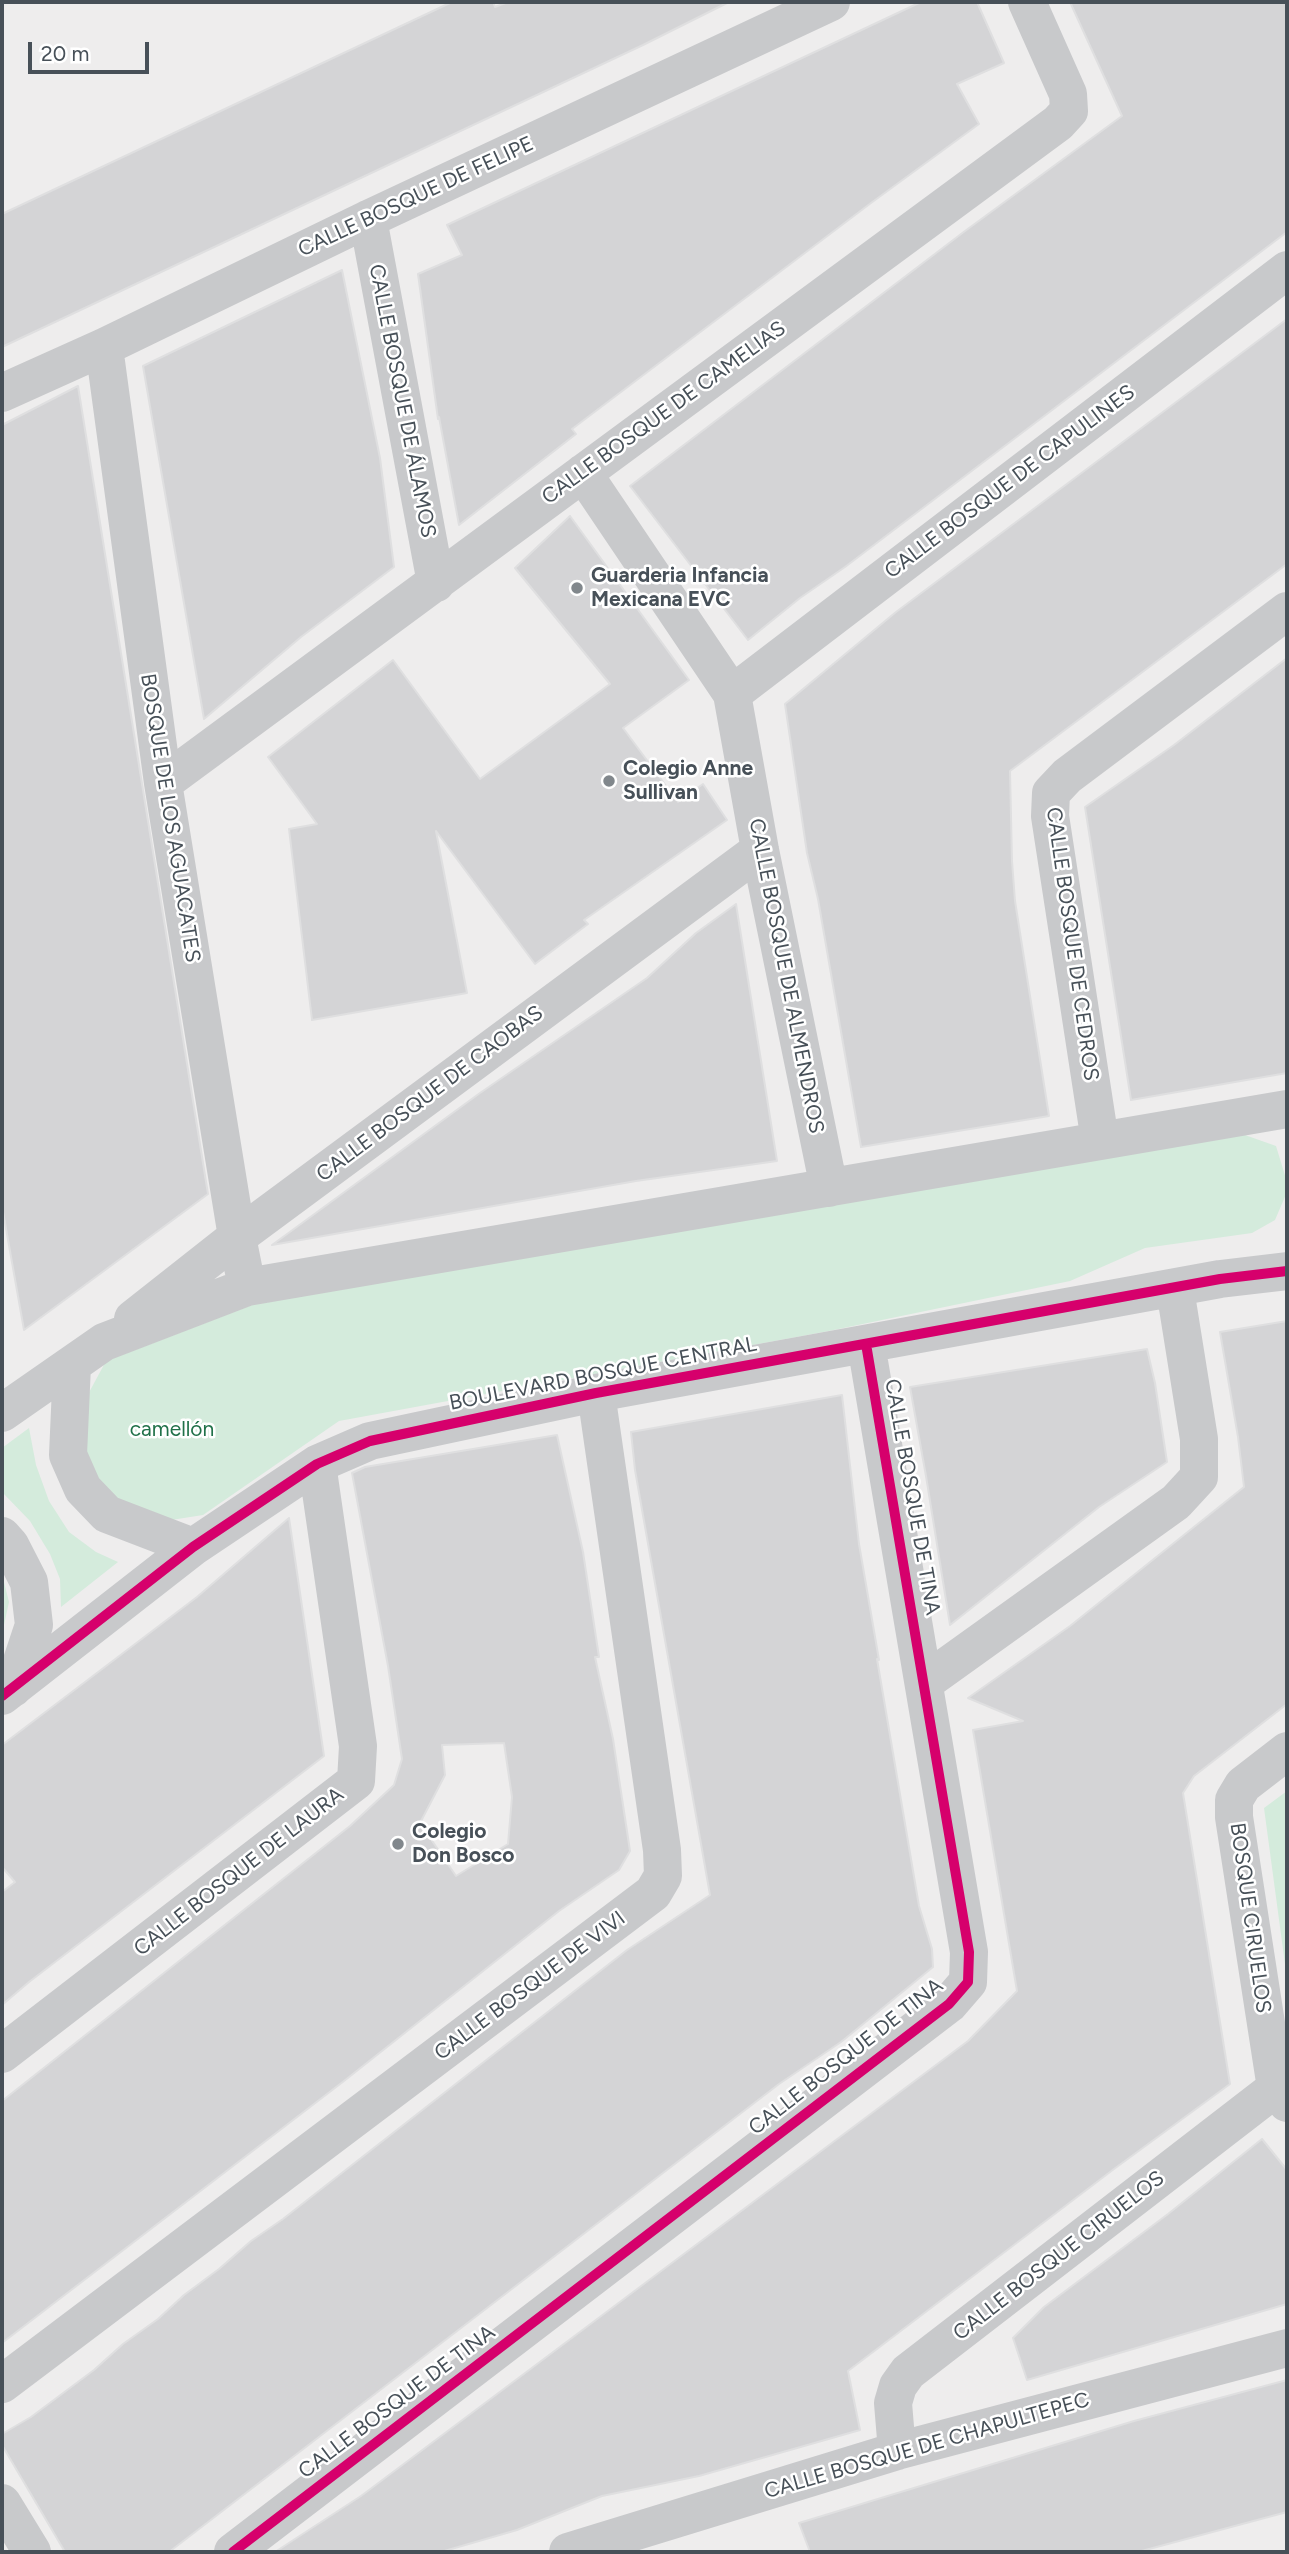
<!DOCTYPE html>
<meta charset="utf-8">
<style>
body{margin:0}
#map{position:relative;width:1289px;height:2554px;overflow:hidden;background:#eeeded;font-family:Figtree,sans-serif}
canvas{display:block}
.frame{position:absolute;inset:0;border:4px solid #475058;pointer-events:none}
.scale{position:absolute;left:28px;top:42px;width:121px;height:32px;box-sizing:border-box;border:4px solid #475058;border-top:0;padding-left:9px;font-size:21px;line-height:24px;white-space:nowrap;color:#475058;-webkit-text-stroke:5px #fff;paint-order:stroke}
</style>
<div id="map">
<canvas width="1289" height="2554"></canvas>
<div class="frame"></div>
<div class="scale">20 m</div>
</div>
<script>
const g = document.querySelector('canvas').getContext('2d');
g.lineJoin = 'round';
function paint(path, color) { g.fillStyle = color; g.fill(path, 'evenodd'); }
const poly = rows => new Path2D(rows.map(r => 'M' + r).join(''));
function stroke(path, color, width, dash) { g.strokeStyle = color; g.lineWidth = width; g.lineCap = dash ? 'butt' : 'round'; g.setLineDash(dash || []); g.stroke(path); }
function drawText(font, color, halo, rows, align = 'center') {
  g.font = font + ' Figtree,sans-serif'; g.lineWidth = 5; g.setLineDash([]); g.textBaseline = 'middle'; g.strokeStyle = halo; g.fillStyle = color; for (const [text, x, y, turn = 0] of rows) {
    g.save(); g.translate(x, y); g.rotate((+turn || 0) * Math.PI / 180); g.textAlign = isNaN(turn) ? turn : align; if (halo) g.strokeText(text, 0, 0); g.fillText(text, 0, 0); g.restore();
  }
}
paint(poly([
 [1228,1129,1276,1146,1287,1182,1287,1192,1275,1220,1252,1233,1145,1248,1070,1281,829,1331,339,1421,203,1515,165,1521,126,1510,95,1479,82,1440,86,1398,106,1361,252,1305],
 [29,1428,36,1465,49,1501,69,1532,96,1552,118,1562,61,1607,60,1579,50,1554,30,1521,2,1492,2,1448],
 [2,1574,9,1602,2,1634],
 [1287,1791,1287,1979,1264,1808]
]), '#d4ebdc');
const building = poly([
 [452,2,493,2,495,7,508,2,729,2,643,45,2,347,2,214,452,2],
 [921,2,977,2,1004,63,957,84,979,124,871,203,572,429,576,434,459,525,439,417,438,419,418,274,462,255,447,225,921,2],
 [1070,2,1287,2,1287,232,845,567,800,598,748,640,630,486,965,231,1122,116,1070,2],
 [342,270,380,458,394,567,301,637,204,719,143,366,342,270],
 [1287,319,1287,564,1010,771,1012,861,1015,901,1049,1116,861,1147,818,899,807,853,785,704,896,612,1287,319],
 [78,386,208,1194,24,1330,2,1206,2,425,78,386],
 [570,516,689,680,623,728,678,802,703,784,727,820,584,920,588,924,535,964,436,831,467,993,312,1020,289,829,317,824,268,757,393,660,480,779,610,684,515,568,570,516],
 [1287,658,1287,1073,1131,1100,1085,807,1174,745,1287,658],
 [736,904,777,1161,636,1181,272,1245,480,1093,647,978,696,933,736,904],
 [1287,1321,1287,1704,1194,1776,1183,1793,1230,2084,1114,2169,848,2371,860,2430,699,2476,602,2496,517,2530,441,2552,275,2552,361,2496,968,2041,1017,1991,973,1730,1023,1721,968,1698,1070,1626,1244,1487,1238,1437,1220,1332,1287,1321],
 [1147,1349,1155,1383,1167,1462,1099,1507,950,1625,926,1476,910,1387,1147,1349],
 [842,1395,859,1544,879,1660,877,1659,919,1906,932,1949,933,1967,841,2042,779,2084,169,2552,65,2552,2,2445,2,2434,31,2417,94,2370,123,2344,158,2319,184,2295,219,2269,251,2241,283,2219,627,1950,710,1895,635,1470,631,1432,842,1395],
 [557,1435,583,1552,599,1657,595,1657,613,1739,630,1851,619,1870,559,1911,344,2081,2,2343,2,2101,350,1826,394,1785,402,1759,388,1666,352,1473,365,1467,557,1435],
 [504,1743,512,1797,508,1844,456,1876,420,1823,445,1775,442,1745,504,1743],
 [289,1518,324,1756,29,1982,2,2005,2,1892,15,1882,2,1867,2,1745,197,1597,289,1518],
 [1262,2139,1287,2170,1287,2304,1027,2380,1013,2338,1044,2307,1168,2214,1262,2139],
 [1287,2380,1287,2512,1138,2552,810,2552,799,2523,1134,2421,1287,2380]
]);
paint(building, '#d4d4d6');
stroke(building, '#dfdfe0', 2);
stroke(poly([
 [368,219,436,583],
 [104,347,163,783,237,1237,247,1287],
 [2,393,104,347,368,219,831,2],
 [583,473,732,694,760,850,829,1188],
 [732,694,1287,270],
 [163,783,1058,123,1069,111,1068,94,1027,2],
 [1100,1141,1050,816,1051,793,1067,776,1287,611],
 [133,1319,237,1237,760,850],
 [72,1365,68,1455,83,1489,107,1514,193,1547],
 [2,1413,104,1342,247,1287,1287,1109],
 [2,1536,10,1545,29,1582,34,1625,13,1688],
 [925,1682,1176,1502,1199,1477,1199,1439,1175,1289],
 [2,1696,193,1547,317,1464,370,1441,596,1393,1220,1279,1287,1271],
 [1287,1751,1243,1785,1234,1800,1234,1817,1276,2088,1287,2103],
 [2,2054,356,1781,358,1746,317,1464],
 [2,2384,653,1893,663,1876,662,1850,596,1393],
 [897,2451,893,2403,898,2386,908,2372,1276,2088],
 [2,2503,32,2552],
 [233,2552,949,2004,968,1982,969,1952,866,1344],
 [568,2552,897,2451,1287,2348]
]), '#c8c9cb', 38);
stroke(poly([
 [2,1696,193,1547,317,1464,370,1441,596,1393,1220,1279,1287,1271],
 [233,2552,949,2004,968,1982,969,1952,866,1344]
]), '#d6006c', 10);
for (const [x, y, r, color] of [
 [577,588,7,"#81878c"],
 [609,781,7,"#81878c"],
 [398,1844,7,"#81878c"]
]) { const dot = new Path2D(); dot.arc(x, y, r, 0, 2 * Math.PI); g.fillStyle = color; g.fill(dot); stroke(dot, '#fff', 2.5); }
drawText('21px', '#475058', '#fff', [
 ["CALLE BOSQUE DE FELIPE",416,197,-25],
 ["CALLE BOSQUE DE ÁLAMOS",402,401,79],
 ["CALLE BOSQUE DE CAMELIAS",664,413,-36],
 ["CALLE BOSQUE DE CAPULINES",1010,482,-37],
 ["BOSQUE DE LOS AGUACATES",170,818,81],
 ["CALLE BOSQUE DE CEDROS",1072,944,82],
 ["CALLE BOSQUE DE ALMENDROS",786,976,79],
 ["CALLE BOSQUE DE CAOBAS",430,1094,-37],
 ["BOULEVARD BOSQUE CENTRAL",603,1374,-11],
 ["CALLE BOSQUE DE TINA",912,1497,80],
 ["CALLE BOSQUE DE LAURA",239,1872,-38],
 ["BOSQUE CIRUELOS",1250,1918,82],
 ["CALLE BOSQUE DE VIVI",530,1986,-37],
 ["CALLE BOSQUE DE TINA",846,2057,-38],
 ["CALLE BOSQUE CIRUELOS",1059,2256,-38],
 ["CALLE BOSQUE DE TINA",397,2402,-37],
 ["CALLE BOSQUE DE CHAPULTEPEC",927,2446,-16]
]);
drawText('bold 21px', '#475058', '#fff', [
 ["Guarderia Infancia",591,576],
 ["Mexicana EVC",591,600],
 ["Colegio Anne",623,769],
 ["Sullivan",623,793],
 ["Colegio",412,1832],
 ["Don Bosco",412,1856]
], 'left');
drawText('21px', '#207149', '#fff', [
 ["camellón",172,1430]
]);
</script>
